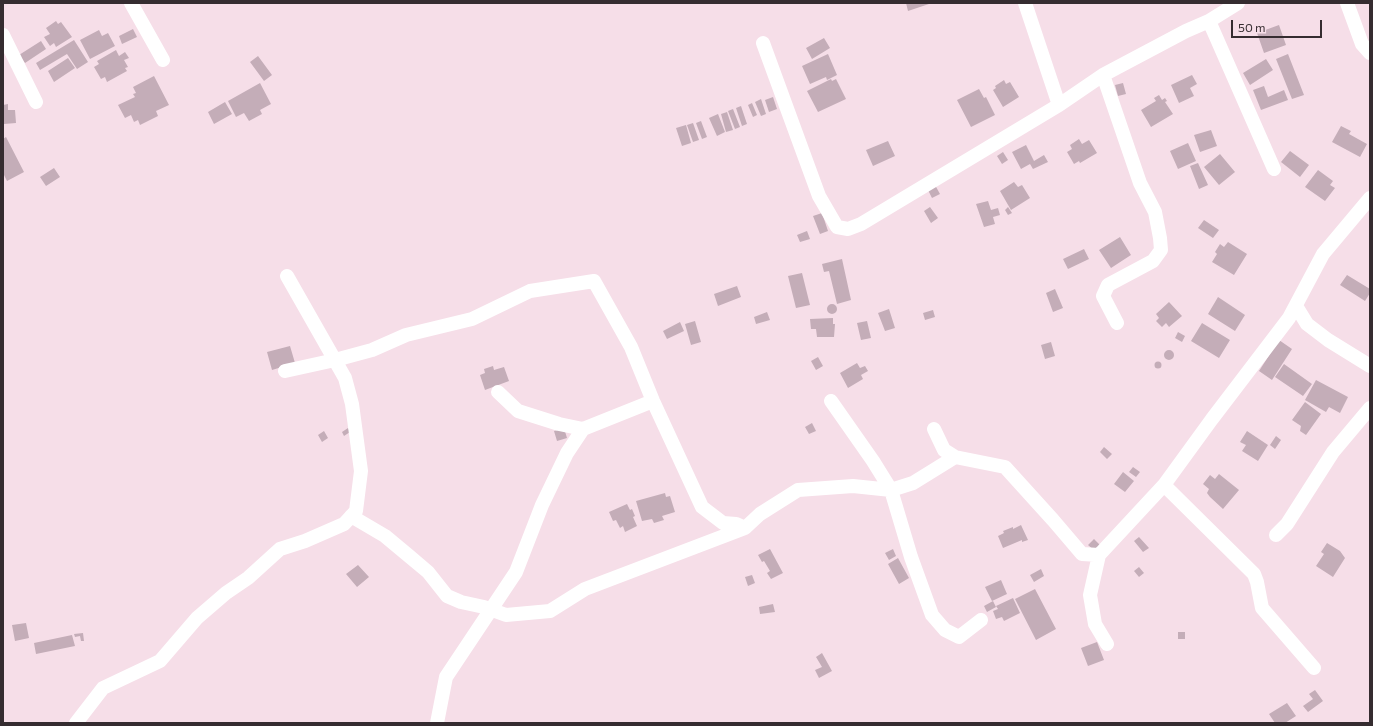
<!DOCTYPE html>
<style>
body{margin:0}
#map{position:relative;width:1373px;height:726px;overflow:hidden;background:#f6dee8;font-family:Commissioner,sans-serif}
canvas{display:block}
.frame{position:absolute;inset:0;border:4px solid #352c30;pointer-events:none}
.scale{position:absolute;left:1231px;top:20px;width:91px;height:18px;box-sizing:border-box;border:2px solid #352c30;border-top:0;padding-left:5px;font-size:12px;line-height:14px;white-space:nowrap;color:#352c30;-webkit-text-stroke:3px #f6dee8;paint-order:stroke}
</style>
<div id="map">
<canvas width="1373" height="726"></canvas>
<div class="frame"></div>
<div class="scale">50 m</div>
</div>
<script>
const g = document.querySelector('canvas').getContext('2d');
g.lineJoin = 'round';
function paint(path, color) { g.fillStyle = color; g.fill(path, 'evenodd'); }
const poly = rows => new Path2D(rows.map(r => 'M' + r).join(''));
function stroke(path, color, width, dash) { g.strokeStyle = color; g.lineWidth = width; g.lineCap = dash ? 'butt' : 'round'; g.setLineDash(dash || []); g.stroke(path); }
paint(poly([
 [906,3,932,3,908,11],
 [56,21,58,24,61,22,72,37,56,47,54,43,50,46,44,37,50,34,46,28],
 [1279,25,1286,45,1264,53,1257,33],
 [133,29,137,37,122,44,119,36],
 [99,30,102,36,108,33,115,46,90,59,80,40],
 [824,38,830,48,812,59,806,48],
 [74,40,88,62,77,69,67,54,40,70,36,63],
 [41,41,46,49,25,63,19,55],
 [116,50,119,56,125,52,129,58,124,60,128,67,125,68,127,71,107,82,105,77,101,79,94,67,99,64,97,61],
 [828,54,837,75,827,80,826,77,810,84,802,66],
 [1288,54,1304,95,1292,99,1276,59],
 [258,56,272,75,264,81,250,62],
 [68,58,75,68,54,82,48,71],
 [1266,59,1273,70,1250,85,1243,73],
 [1192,75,1197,84,1190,88,1194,96,1179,103,1171,85],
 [154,76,169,105,156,111,158,116,140,125,138,120,134,122,131,115,125,118,118,105,135,97,133,94,136,93,133,87],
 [831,79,832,81,836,79,846,99,818,112,807,91],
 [1004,80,1006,84,1010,82,1019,97,1003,107,993,90,996,88,995,86],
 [260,83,271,104,260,110,262,114,249,121,244,113,236,117,228,101],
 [1123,83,1126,94,1118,96,1115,85],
 [1264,86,1268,97,1284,90,1288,100,1261,110,1253,90],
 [979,89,984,98,986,97,995,115,971,127,957,100],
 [1159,95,1162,100,1165,98,1167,101,1165,102,1173,114,1151,127,1141,110,1156,101,1154,98],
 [773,97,777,109,769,112,765,100],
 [761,99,766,114,761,116,755,102],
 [225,102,232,114,214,124,208,112],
 [752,103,757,115,753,117,748,105],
 [8,104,8,110,15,110,16,123,4,124,3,105],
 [741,106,747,124,742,126,736,108],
 [733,109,740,127,735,129,728,111],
 [727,112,733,130,726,132,721,114],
 [718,114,725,132,717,136,709,118],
 [701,121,707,137,702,139,696,123],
 [693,123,699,140,693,142,687,125],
 [686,125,691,143,682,146,676,128],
 [1341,126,1351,131,1349,134,1367,144,1360,157,1332,142],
 [1211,130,1217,146,1200,152,1194,135],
 [6,137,24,172,7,181,3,173,3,139],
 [1079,139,1082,144,1089,140,1097,153,1080,163,1079,161,1074,164,1067,152,1072,149,1070,145],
 [888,141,895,156,873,166,866,150],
 [1188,143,1196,161,1178,169,1170,151],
 [1026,145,1034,161,1044,155,1048,162,1033,169,1030,164,1021,169,1012,152],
 [1290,151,1309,165,1300,177,1281,162],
 [1003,152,1008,160,1002,164,997,156],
 [1220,154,1235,172,1219,185,1204,167],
 [1198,163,1208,185,1199,189,1190,166],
 [54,168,60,177,46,186,40,177],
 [1318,170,1333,181,1330,185,1335,188,1325,201,1305,187],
 [1014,182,1018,187,1022,185,1030,198,1011,210,1000,191],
 [935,185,940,194,932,198,927,188],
 [988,201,991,210,998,208,1000,215,993,217,995,224,984,227,976,204],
 [930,207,938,218,931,223,924,211],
 [1008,207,1012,213,1008,215,1005,210],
 [822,213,828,231,820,234,813,216],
 [1204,220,1219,230,1213,238,1198,228],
 [807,231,810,239,800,242,797,235],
 [1120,237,1131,255,1111,268,1099,250],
 [1228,242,1247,254,1234,275,1212,262,1217,254,1215,252,1220,244,1224,247],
 [1084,249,1089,259,1068,269,1063,259],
 [842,259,851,300,837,304,829,271,824,272,822,264],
 [802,273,810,305,796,308,788,276],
 [1347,275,1370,289,1370,293,1365,301,1340,285],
 [737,286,741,297,718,306,714,294],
 [1055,289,1063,308,1053,312,1046,293],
 [1218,297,1245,315,1235,331,1208,314],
 [1169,302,1182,316,1169,327,1166,323,1162,327,1156,321,1159,318,1156,314],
 '827 309a5 5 0 1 1 10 0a5 5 0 1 1-10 0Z',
 [889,309,895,328,885,331,878,313],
 [933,310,935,317,925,320,923,313],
 [767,312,770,320,756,324,754,317],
 [833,318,833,324,835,324,834,337,817,337,816,329,811,329,810,319],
 [695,321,701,342,691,345,685,324],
 [867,321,871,338,861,340,857,323],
 [680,322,684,331,667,339,663,331],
 [1202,323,1230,340,1219,358,1191,341],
 [1178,332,1185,336,1182,342,1175,338],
 [1279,340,1292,349,1272,380,1259,371],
 [1051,342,1055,356,1045,359,1041,345],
 [290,346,295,363,272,370,267,352],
 '1164 355a5 5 0 1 1 10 0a5 5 0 1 1-10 0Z',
 [818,357,823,366,816,370,811,361],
 '1154.5 365a3.5 3.5 0 1 1 7 0a3.5 3.5 0 1 1-7 0Z',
 [857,363,860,368,865,366,868,371,861,375,863,379,848,388,840,373],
 [1284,364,1312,384,1303,396,1275,377],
 [493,366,494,370,504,367,509,381,485,390,480,375,485,373,484,369],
 [1316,380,1348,397,1340,413,1329,407,1326,412,1305,400],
 [1305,402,1321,414,1306,435,1300,431,1301,426,1292,420],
 [812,423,816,431,809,434,805,427],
 [348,428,350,432,344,436,342,432],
 [564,428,567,438,557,441,554,431],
 [324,431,328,438,322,442,318,435],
 [1247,431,1268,445,1258,461,1242,451,1246,445,1240,442],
 [1276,436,1281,440,1275,449,1270,445],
 [1104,447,1112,454,1107,459,1100,452],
 [1133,467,1140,472,1136,477,1129,472],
 [1123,472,1134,481,1125,492,1114,484],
 [1219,474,1239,490,1223,509,1210,497,1207,493,1209,489,1203,484,1210,475,1215,479],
 [665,493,666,497,670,496,675,512,662,516,664,520,654,523,652,519,642,521,636,501],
 [627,504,630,510,632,509,635,516,633,517,637,526,625,532,623,526,620,528,616,520,613,521,609,512],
 [1021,525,1028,540,1022,542,1022,540,1003,548,998,536,1004,533,1003,531,1013,527,1013,529],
 [1139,537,1149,548,1143,552,1134,541],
 [1094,539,1101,546,1096,552,1088,545],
 [1327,543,1340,551,1345,558,1333,577,1316,566,1324,554,1321,552],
 [770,549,783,573,771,579,767,573,770,571,764,561,762,562,758,555],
 [893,549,896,556,889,560,885,553],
 [898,558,909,578,899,584,888,564],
 [358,565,369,577,357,587,346,574],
 [1139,567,1144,573,1139,577,1134,571],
 [1041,569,1044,576,1034,582,1030,575],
 [752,575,755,583,748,586,745,577],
 [1001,580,1007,594,992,601,985,587],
 [1035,589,1056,629,1036,640,1015,599],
 [1013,598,1020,613,1004,621,1002,617,996,619,993,611,998,609,996,606],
 [993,601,996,607,987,612,984,606],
 [773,604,775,612,760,614,759,607],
 [26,623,29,638,15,641,12,625],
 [1178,632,1185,632,1185,639,1178,639],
 [83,633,84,641,81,641,80,636,75,637,74,634],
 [72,635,75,646,36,654,34,643],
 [1097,642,1104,660,1088,666,1081,648],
 [822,653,832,671,819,678,815,670,822,667,816,657],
 [1315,690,1323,701,1308,712,1303,706,1313,699,1309,694],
 [1287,703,1296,716,1285,723,1275,723,1269,714]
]), '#c4adb8');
stroke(poly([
 [131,3,163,60],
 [1025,3,1059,105],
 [1238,3,1209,21,1274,169],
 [1347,3,1362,44,1370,53],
 [3,35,36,102],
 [763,43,819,196,837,227,848,229,861,224,1059,105,1103,75,1186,31,1209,21],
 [1103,75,1140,183,1155,212,1160,238,1161,250,1153,261,1108,285,1103,296,1117,323],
 [1296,306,1307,324,1328,340,1370,366],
 [285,371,335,360,372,350,406,335,472,319,530,291,594,281,631,347,653,401,702,507,723,523,736,524,745,528],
 [498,392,518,411,559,424,583,429],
 [831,401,873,461,891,490,911,557,932,615,945,630,959,637,981,620],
 [934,429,944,450,955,457],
 [1164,485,1254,574,1257,582,1262,608,1314,668],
 [351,516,385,536,409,556,428,572,447,596,461,602,484,607,506,615,550,611,585,589,745,528,760,514,798,490,853,486,891,490,913,483,955,457,1005,467,1053,520,1082,554,1099,555,1164,485,1212,419,1289,318,1323,254,1370,198],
 [1276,535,1287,524,1333,452,1370,408],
 [1099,555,1090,595,1095,624,1107,644],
 [76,723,103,688,160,661,197,618,226,593,248,578,280,549,305,541,344,524,356,511,361,471,352,404,345,378,287,276],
 [437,723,446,677,516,572,542,505,567,453,583,429,653,401]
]), '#fff', 14);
</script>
